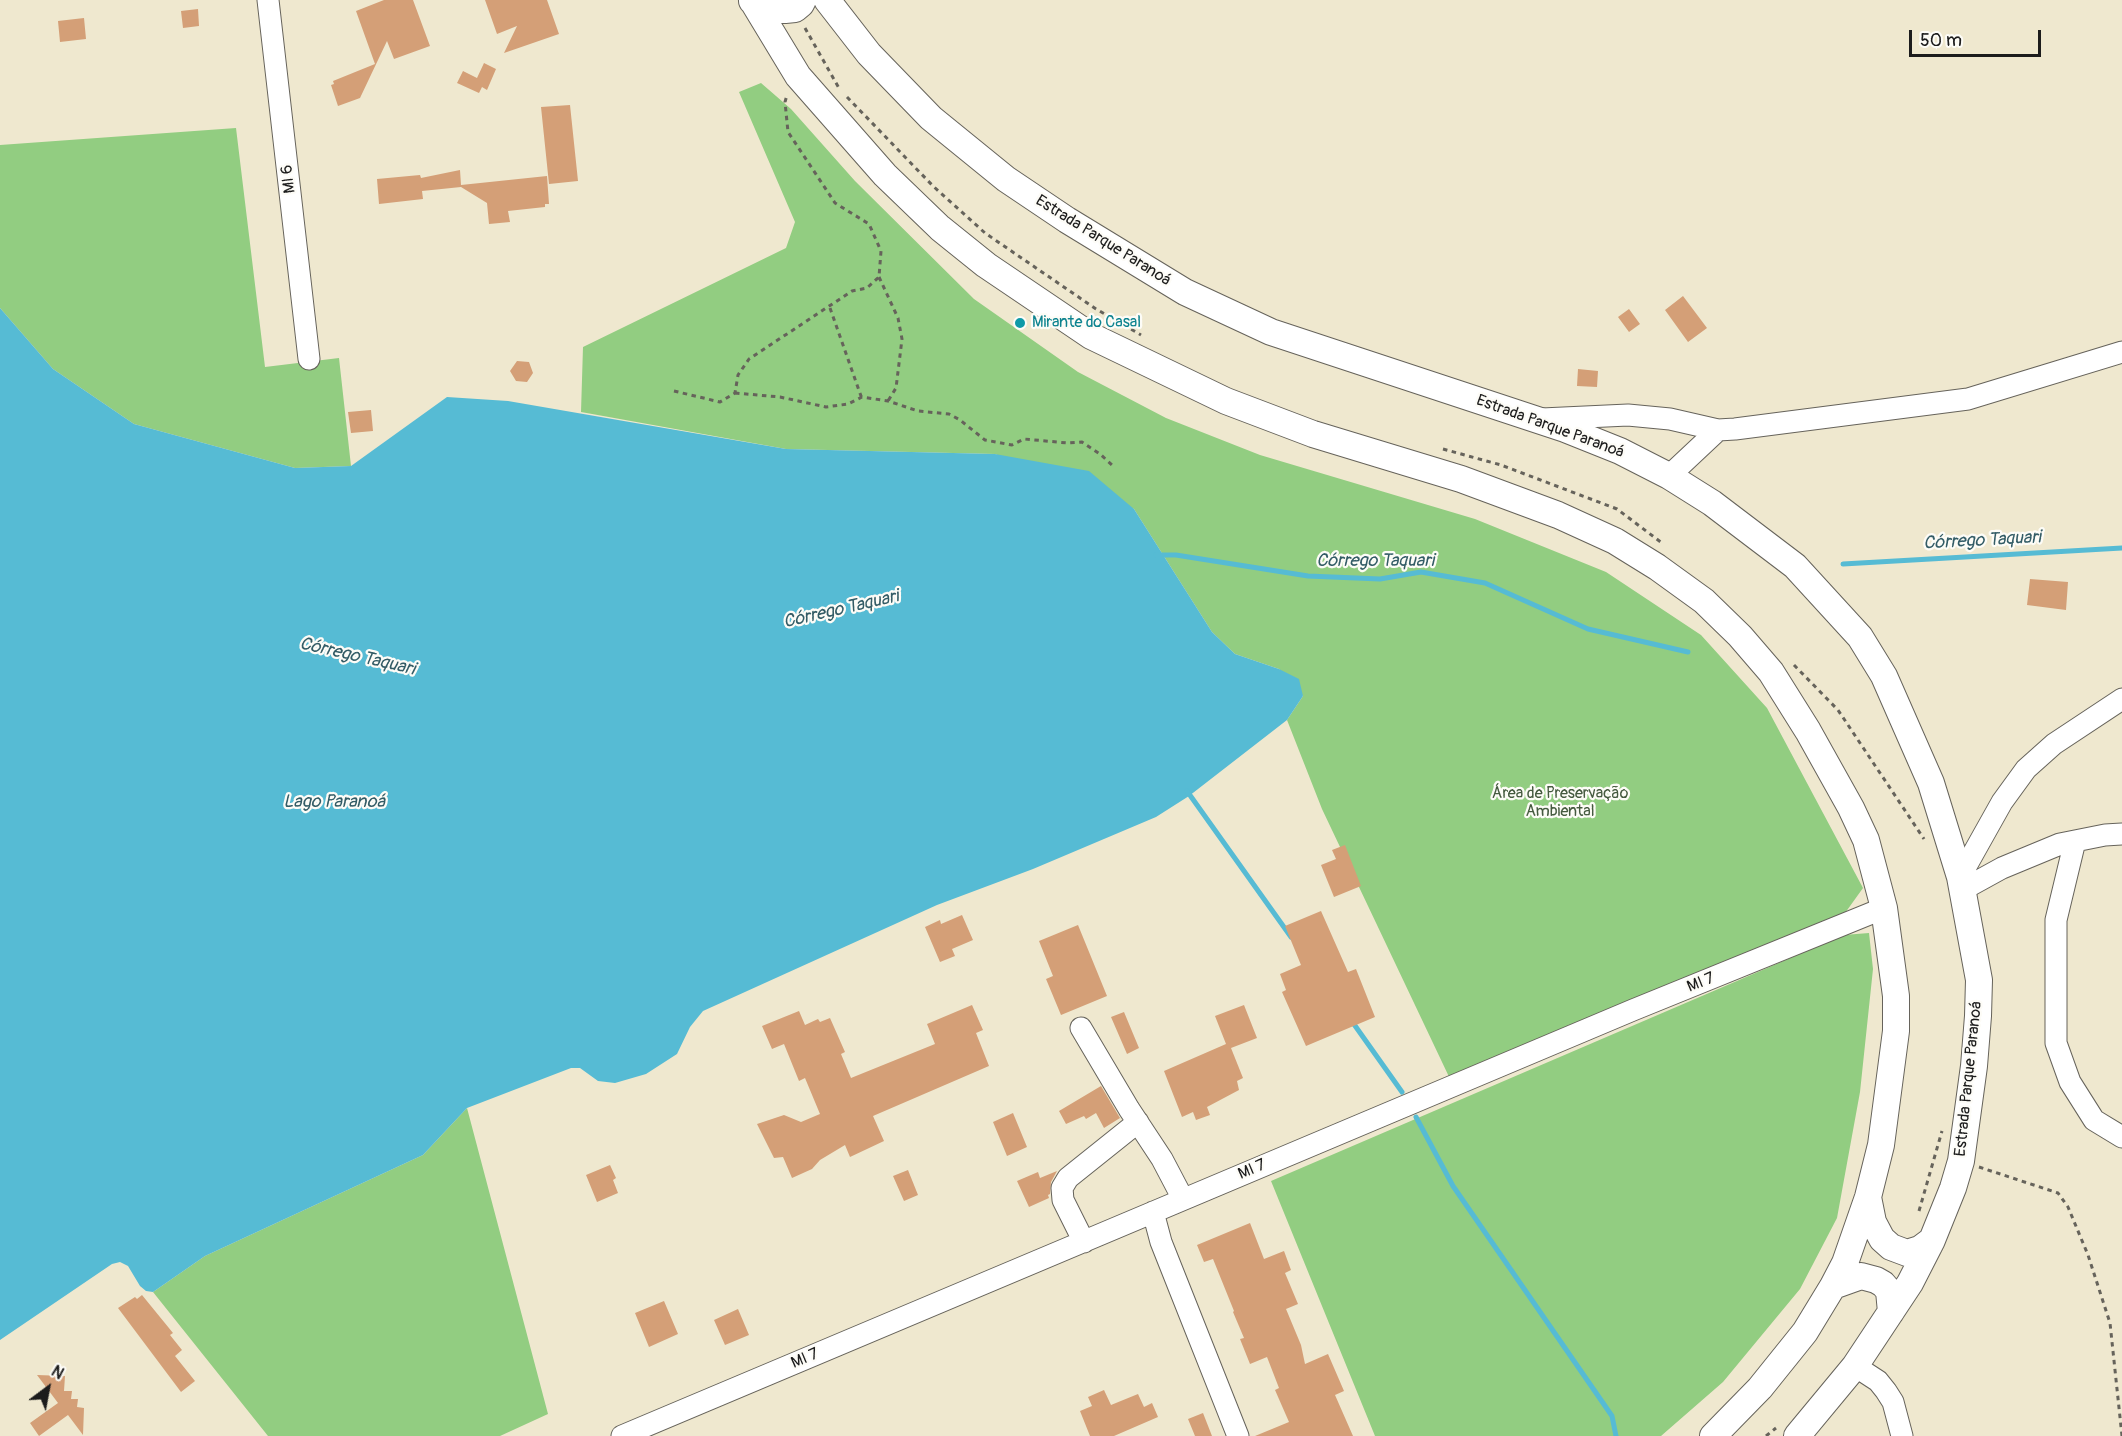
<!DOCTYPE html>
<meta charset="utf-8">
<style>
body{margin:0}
#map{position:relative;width:2122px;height:1436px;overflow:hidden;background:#efe8cf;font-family:Pangolin,sans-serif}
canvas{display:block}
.north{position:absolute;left:18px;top:1358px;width:60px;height:60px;-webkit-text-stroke:4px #fdfcf7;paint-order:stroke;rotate:32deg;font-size:16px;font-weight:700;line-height:24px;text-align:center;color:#1c1c1c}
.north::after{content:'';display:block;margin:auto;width:21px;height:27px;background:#1c1c1c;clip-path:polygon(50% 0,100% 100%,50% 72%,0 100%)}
.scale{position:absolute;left:1909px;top:30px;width:132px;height:27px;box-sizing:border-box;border:3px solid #1c1c1c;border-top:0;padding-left:8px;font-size:18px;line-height:21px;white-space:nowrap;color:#1c1c1c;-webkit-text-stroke:4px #fdfcf7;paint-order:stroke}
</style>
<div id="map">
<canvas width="2122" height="1436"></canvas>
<div class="north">N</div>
<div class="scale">50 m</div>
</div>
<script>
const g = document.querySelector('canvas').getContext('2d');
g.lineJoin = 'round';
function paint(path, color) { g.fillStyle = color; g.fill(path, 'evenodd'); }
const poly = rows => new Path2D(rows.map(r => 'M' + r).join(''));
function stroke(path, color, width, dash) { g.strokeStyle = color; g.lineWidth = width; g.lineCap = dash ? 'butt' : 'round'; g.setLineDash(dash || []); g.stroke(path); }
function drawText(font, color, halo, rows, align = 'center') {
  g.font = font + ' Pangolin,sans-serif'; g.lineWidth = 4.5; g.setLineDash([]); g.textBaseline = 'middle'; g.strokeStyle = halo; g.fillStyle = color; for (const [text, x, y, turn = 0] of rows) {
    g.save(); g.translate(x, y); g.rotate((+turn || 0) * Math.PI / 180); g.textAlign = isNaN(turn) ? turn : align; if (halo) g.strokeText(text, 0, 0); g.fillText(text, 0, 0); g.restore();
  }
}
paint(poly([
 [761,83,791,109,855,181,974,299,1078,372,1166,418,1260,455,1475,519,1606,572,1701,635,1767,708,1863,888,1835,927,1451,1081,1322,809,1287,720,1303,696,1279,669,1235,654,1212,632,1134,509,995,454,786,449,581,412,583,347,786,248,795,222,739,92],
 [236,128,265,367,339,358,351,466,295,468,134,424,53,369,0,308,0,145],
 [1869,933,1873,969,1860,1092,1837,1218,1800,1289,1723,1382,1661,1436,1375,1436,1271,1181,1844,935],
 [467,1108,548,1414,500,1436,268,1436,153,1292,205,1256,423,1155]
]), '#92cd81');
paint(poly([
 [0,308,53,369,134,424,295,468,351,466,447,397,508,401,786,449,995,454,1089,471,1134,509,1212,632,1235,654,1279,669,1299,679,1303,696,1287,720,1189,796,1156,817,1033,869,937,905,703,1011,690,1027,677,1054,646,1074,615,1083,598,1081,580,1068,571,1068,467,1108,423,1155,205,1256,153,1292,146,1291,140,1286,128,1266,120,1262,112,1264,0,1340]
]), '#56bbd4');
stroke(poly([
 [1156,555,1176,555,1308,576,1380,579,1421,572,1485,583,1588,629,1688,652],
 [1843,564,2122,548],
 [1187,791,1291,937],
 [1351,1020,1402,1092],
 [1416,1117,1453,1186,1612,1416,1616,1436]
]), '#56bbd4', 5);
paint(poly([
 [384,0,413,0,430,46,394,59,387,41,360,98,338,106,331,85,334,84,333,81,375,64,356,11],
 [485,0,547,0,559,34,504,53,517,26,497,34],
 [198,9,199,26,183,28,181,11],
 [84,18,86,39,60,42,58,21],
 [484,63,496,69,487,90,482,87,479,93,457,83,463,71,477,78],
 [570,105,578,181,549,184,541,107],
 [460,170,461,185,547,176,549,204,545,204,545,207,508,211,510,222,489,224,487,203,461,187,422,191,423,199,379,204,377,179,420,175,421,178],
 [1683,296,1707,328,1688,342,1665,310],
 [1629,309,1640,324,1629,332,1618,317],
 [517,361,529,362,533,373,527,382,516,381,510,371],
 [1578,369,1598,371,1597,387,1577,386],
 [371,410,373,431,351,433,348,412],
 [2030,579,2068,582,2066,610,2027,605],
 [1345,845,1361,886,1334,897,1321,865,1336,859,1332,850],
 [1321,911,1348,972,1356,969,1375,1017,1306,1046,1282,992,1286,990,1280,974,1301,965,1285,926],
 [962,915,973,940,952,949,955,956,940,962,925,927,940,920,941,924],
 [1078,925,1107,996,1061,1015,1046,979,1053,976,1039,941],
 [972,1005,983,1030,976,1033,989,1066,873,1116,884,1141,850,1157,845,1145,820,1160,812,1169,792,1178,783,1157,774,1158,757,1124,784,1115,801,1122,820,1114,805,1078,799,1081,784,1044,772,1049,762,1026,799,1011,805,1025,818,1019,820,1022,830,1018,845,1052,841,1054,851,1078,935,1044,927,1024],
 [1244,1005,1257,1038,1231,1048,1243,1078,1237,1081,1239,1090,1207,1107,1210,1115,1196,1120,1193,1112,1182,1117,1164,1071,1226,1044,1215,1016],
 [1124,1012,1139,1048,1127,1054,1111,1017],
 [1101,1086,1120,1118,1104,1128,1096,1113,1086,1119,1084,1116,1066,1124,1059,1111],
 [1013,1113,1027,1147,1007,1156,993,1122],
 [610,1165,616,1178,613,1180,618,1193,597,1202,586,1175],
 [908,1170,918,1195,904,1201,893,1176],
 [1057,1171,1051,1182,1050,1194,1048,1195,1049,1198,1029,1207,1017,1181,1038,1172,1040,1178],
 [1250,1223,1264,1259,1284,1251,1291,1270,1285,1273,1298,1304,1286,1309,1301,1345,1305,1364,1328,1354,1344,1391,1335,1395,1353,1436,1255,1436,1289,1422,1275,1390,1279,1388,1267,1357,1250,1364,1240,1339,1244,1338,1233,1312,1234,1311,1213,1259,1204,1262,1197,1245],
 [142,1295,173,1333,170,1335,182,1350,175,1356,195,1381,181,1392,118,1308,135,1297,137,1299],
 [664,1301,678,1334,649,1347,635,1313],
 [738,1309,749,1335,725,1345,714,1320],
 [37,1375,65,1376,64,1391,72,1391,71,1399,78,1399,77,1407,84,1408,83,1435,68,1415,39,1436,30,1423,58,1403],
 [1104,1390,1111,1405,1138,1394,1144,1407,1152,1403,1158,1417,1114,1436,1090,1436,1080,1411,1092,1406,1088,1397],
 [1203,1413,1212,1436,1195,1436,1188,1419]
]), '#d49f77');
const minor = poly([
 [268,0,309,359],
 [1542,419,1628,415,1670,419,1718,430,1735,429,1968,399,2122,352],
 [1669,476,1718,430],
 [2075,841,2056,920,2056,1043,2070,1082,2094,1120,2122,1137],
 [1960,877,2002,802,2026,769,2054,744,2122,699],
 [1962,890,2002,868,2060,844,2105,835,2122,834],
 [1081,1028,1129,1109,1162,1159,1183,1199],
 [1153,1212,1161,1242,1238,1436],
 [1084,1242,1063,1200,1062,1188,1068,1178,1138,1122],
 [1855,1366,1878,1381,1886,1391,1893,1402,1902,1436],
 [622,1436,1633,1010,1884,908]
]);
const major = poly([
 [752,0,798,76,885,175,940,228,986,265,1091,336,1226,401,1313,434,1461,479,1558,515,1615,541,1657,567,1704,601,1740,636,1771,672,1808,731,1851,808,1866,840,1884,908,1896,996,1896,1031,1881,1145,1868,1197,1845,1263,1833,1286,1805,1332,1760,1388,1713,1436],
 [827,0,869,54,931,118,1006,179,1067,220,1185,292,1271,332,1565,429,1620,451,1669,476,1712,503,1795,566,1860,637,1884,676,1931,783,1960,877,1979,980,1978,1016,1974,1066,1961,1161,1953,1188,1932,1240,1910,1283,1855,1366,1797,1436],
 [752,1,773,9,785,10,795,9,801,4,803,0],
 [1868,1197,1873,1222,1882,1239,1891,1247,1907,1253,1920,1249,1932,1240],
 [1833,1286,1861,1276,1876,1280,1883,1284,1889,1291,1891,1312]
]);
stroke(minor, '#66635b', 23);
stroke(major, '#66635b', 28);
stroke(poly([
 [805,28,840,90],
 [847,97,933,186,985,233,1096,309,1141,335],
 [879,277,898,318,902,339,896,388,888,401],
 [830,308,861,396],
 [674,391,720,402,735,393,738,375,749,359,852,291,867,288,879,277,881,251,869,224,835,203,788,132,785,102,787,95],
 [735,393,780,397,826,407,848,404,862,397,888,401,918,411,949,414,960,420,985,440,1012,445,1024,439,1068,443,1082,442,1100,454,1112,465],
 [1443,449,1501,465,1617,509,1662,543],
 [1794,665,1838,710,1924,839],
 [1979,1167,2058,1193,2068,1207,2088,1255,2110,1323,2122,1436],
 [1919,1211,1942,1131],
 [1766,1436,1776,1428]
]), '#66635b', 3, [4.5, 4.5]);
stroke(minor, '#fff', 21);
stroke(major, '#fff', 26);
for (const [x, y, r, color] of [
 [1020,323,6,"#0f9aa8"]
]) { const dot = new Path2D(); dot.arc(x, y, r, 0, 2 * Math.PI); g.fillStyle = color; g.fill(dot); stroke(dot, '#fdfcf7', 2); }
drawText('16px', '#1c1c1c', '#fdfcf7', [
 ["MI 6",289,179,-97],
 ["Estrada Parque Paranoá",1103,241,32],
 ["Estrada Parque Paranoá",1550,427,20],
 ["MI 7",1701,983,-22],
 ["Estrada Parque Paranoá",1969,1079,-84],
 ["MI 7",1252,1170,-23],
 ["MI 7",805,1359,-23]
]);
drawText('16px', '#0d838f', '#fdfcf7', [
 ["Mirante do Casal",1032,323]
], 'left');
drawText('16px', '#455a3f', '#fdfcf7', [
 ["Área de Preservação",1560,794],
 ["Ambiental",1560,812]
]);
drawText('italic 18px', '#335c66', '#fdfcf7', [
 ["Córrego Taquari",1982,541,-3],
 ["Córrego Taquari",1375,561],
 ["Córrego Taquari",841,610,-13],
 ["Córrego Taquari",357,657,13],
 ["Lago Paranoá",334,802]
]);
</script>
